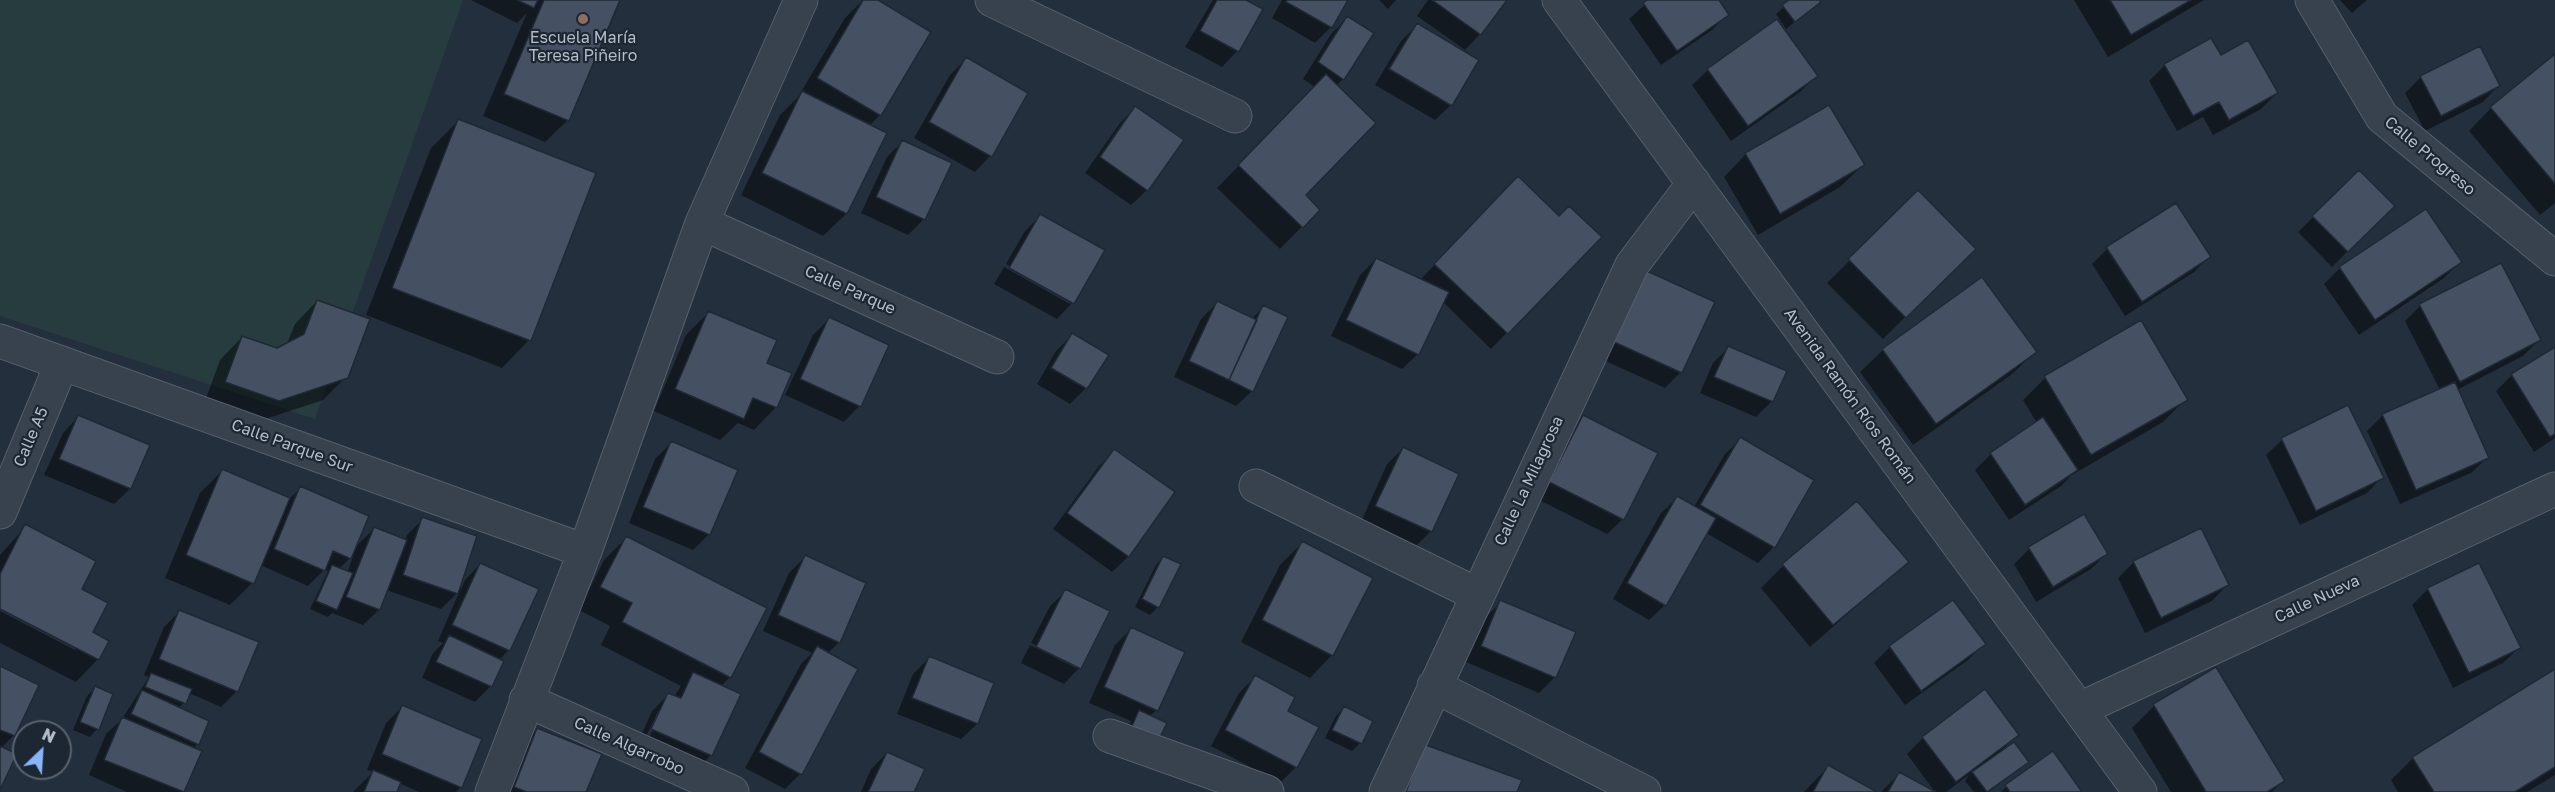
<!DOCTYPE html>
<meta charset="utf-8">
<style>
body{margin:0}
#map{position:relative;width:2555px;height:792px;overflow:hidden;background:#242f3e;font-family:"Golos Text",sans-serif}
canvas{display:block}
.north{position:absolute;left:12px;top:720px;width:60px;height:60px;box-sizing:border-box;background:#1d2633;border:2px solid #59626f;border-radius:50%;rotate:25deg;font-size:16px;font-weight:700;line-height:24px;text-align:center;color:#b4bcc9}
.north::after{content:'';display:block;margin:auto;width:21px;height:27px;background:#8ab4f8;clip-path:polygon(50% 0,100% 100%,50% 72%,0 100%)}
</style>
<div id="map">
<canvas width="2555" height="792"></canvas>
<div class="north">N</div>
</div>
<script>
const g = document.querySelector('canvas').getContext('2d');
g.lineJoin = 'round';
function paint(path, color) { g.fillStyle = color; g.fill(path, 'evenodd'); }
const poly = rows => new Path2D(rows.map(r => 'M' + r).join(''));
function stroke(path, color, width, dash) { g.strokeStyle = color; g.lineWidth = width; g.lineCap = dash ? 'butt' : 'round'; g.setLineDash(dash || []); g.stroke(path); }
function drawText(font, color, halo, rows, align = 'center') {
  g.font = font + ' "Golos Text",sans-serif'; g.lineWidth = 4.5; g.setLineDash([]); g.textBaseline = 'middle'; g.strokeStyle = halo; g.fillStyle = color; for (const [text, x, y, turn = 0] of rows) {
    g.save(); g.translate(x, y); g.rotate((+turn || 0) * Math.PI / 180); g.textAlign = isNaN(turn) ? turn : align; if (halo) g.strokeText(text, 0, 0); g.fillText(text, 0, 0); g.restore();
  }
}
paint(poly([
 [0,0,463,0,315,419,0,316]
]), '#263c3f');
paint(poly([
 [471,0,618,0,568,120,545,142,483,116,527,13,517,23],
 [863,0,875,0,880,115,869,126,885,134,846,214,823,236,741,195,780,115,798,97,845,18],
 [1213,0,1243,0,1261,10,1237,51,1222,67,1185,47],
 [1282,0,1346,0,1331,27,1315,43,1272,18],
 [1379,0,1396,0,1388,9],
 [1428,0,1505,0,1480,34,1465,50,1417,16],
 [1650,0,1717,0,1727,15,1712,30,1661,65,1629,19],
 [1792,0,1818,0,1811,9,1786,29,1776,14],
 [2074,0,2204,0,2108,57],
 [2340,0,2367,0,2352,13],
 [1347,18,1343,79,1336,86,1304,195,1318,210,1280,249,1217,188,1315,87,1303,79,1331,34],
 [1417,25,1451,105,1435,120,1375,85,1401,41],
 [2555,56,2555,203,2540,215,2469,131,2491,108],
 [2221,57,2277,93,2261,109,2213,135,2203,117,2177,131,2149,81,2165,65],
 [966,59,1026,93,990,156,975,172,914,138,950,75],
 [1708,70,1816,76,1800,92,1731,141,1692,85],
 [2421,77,2498,86,2483,102,2425,131,2405,93],
 [1136,107,1147,190,1131,205,1085,173,1120,123],
 [458,121,594,174,529,340,502,368,366,315,431,148],
 [903,141,924,219,908,235,861,213,887,157],
 [1746,154,1863,165,1840,187,1758,235,1724,177],
 [2359,172,2393,206,2332,267,2298,232],
 [1918,193,1974,249,1883,339,1827,283],
 [1503,194,1600,237,1491,349,1443,302,1418,354,1402,369,1331,336,1360,275,1376,259,1420,280],
 [1041,215,1103,251,1072,303,1057,319,994,284,1004,267,1070,304,1070,300,1006,264,1025,231],
 [2107,249,2209,257,2194,272,2125,316,2092,264],
 [2460,262,2444,278,2359,335,2324,284,2340,268],
 [1981,279,2035,352,2012,374,1913,445,1860,372,1883,350],
 [1631,288,1681,372,1665,388,1599,358],
 [317,301,346,377,323,400,256,422,204,404,220,360,242,337,277,349,287,344,295,324],
 [1217,303,1251,319,1264,307,1252,391,1236,406,1174,377,1201,319],
 [2420,306,2539,340,2523,356,2457,390,2487,458,2471,473,2400,504,2367,431,2383,415,2440,390,2405,321],
 [708,313,765,364,776,407,754,430,738,423,720,440,654,411,686,335],
 [829,319,859,406,844,422,785,395,813,335],
 [1072,335,1086,388,1070,404,1037,384,1056,351],
 [1729,347,1772,401,1756,417,1700,393,1713,363],
 [2555,349,2555,438,2534,452,2496,391,2512,375],
 [2045,378,2186,399,2163,422,2072,475,2061,486,2009,520,1975,470,1991,454,2037,423,2023,400],
 [2348,407,2382,477,2367,493,2300,525,2266,455,2282,440],
 [78,417,148,446,130,489,114,504,44,475,63,433],
 [1584,417,1623,519,1607,534,1535,498,1568,433],
 [1741,439,1774,547,1758,563,1706,533,1665,605,1649,620,1613,599,1661,513,1677,498,1694,507,1725,454],
 [671,443,709,534,693,550,629,523,655,459],
 [1403,449,1431,531,1415,547,1361,522,1387,464],
 [1114,451,1173,493,1128,557,1112,572,1053,529,1099,466],
 [222,471,289,499,301,488,354,548,374,529,405,540,407,535,423,519,461,589,465,580,480,564,509,650,499,660,491,686,475,702,422,678,433,653,443,643,438,641,460,590,441,609,386,590,379,610,363,625,332,613,328,617,310,609,328,571,324,570,308,586,260,565,252,583,230,605,165,578,200,493],
 [354,554,347,573,339,569],
 [26,526,80,590,98,659,76,682,0,643,0,611,75,650,75,646,0,607,0,555],
 [626,538,730,677,721,686,711,755,695,771,637,745,652,711,668,695,674,697,681,686,601,645,610,626,579,610,604,560],
 [658,711,661,711,650,736,647,735],
 [1302,543,1332,655,1310,678,1241,642,1280,565],
 [2029,549,2106,554,2091,569,2036,602,2014,564],
 [805,557,839,642,827,654,800,774,785,789,745,768,801,664,812,653,763,631,789,573],
 [1163,557,1158,607,1150,615,1135,607,1156,565],
 [1907,562,1810,647,1761,588,1783,566],
 [2134,562,2227,585,2212,601,2145,633,2118,578],
 [2478,565,2519,648,2503,663,2453,688,2412,605,2427,590],
 [1066,591,1079,668,1064,684,1021,663,1030,645,1076,668,1076,665,1031,643,1050,606],
 [1501,602,1555,677,1539,693,1466,662,1485,618],
 [179,612,237,691,221,707,189,693,179,709,197,744,193,749,200,752,182,792,127,792,89,775,106,734,122,719,149,677,144,675,164,627],
 [1131,629,1157,710,1125,734,1131,721,1089,703,1115,645],
 [1984,644,1968,660,1905,705,1874,663,1890,647],
 [929,658,992,684,977,724,961,739,897,714,913,674],
 [0,668,37,685,13,736,1,748,0,787],
 [2555,671,2555,775,2527,792,2398,792,2391,780,2413,758],
 [1255,677,1286,712,1296,767,1280,783,1211,746,1239,693],
 [95,688,97,729,90,737,73,730,87,696],
 [1985,692,2017,735,2001,751,2027,762,1989,792,1974,792,1965,781,1969,775,1946,792,1935,792,1907,754,1923,738],
 [2154,706,2283,781,2272,792,2171,792,2132,728],
 [402,707,461,787,456,792,419,792,399,783,396,792,353,792,373,772,367,770,386,723],
 [1344,708,1360,743,1352,751,1325,738,1336,716],
 [537,730,585,792,503,792,521,746],
 [887,753,912,792,861,792,871,769],
 [2052,753,2081,792,2001,792,2006,787],
 [1828,767,1874,792,1804,792],
 [1899,774,1932,792,1881,792]
]), '#0007');
const building = poly([
 [517,0,538,0,534,8,517,0],
 [544,0,620,0,569,121,504,94,544,0],
 [863,0,878,0,931,32,881,116,817,78,863,0],
 [1217,0,1246,0,1263,9,1239,52,1200,31,1217,0],
 [1287,0,1348,0,1332,28,1286,2,1287,0],
 [1432,0,1507,0,1481,35,1432,0],
 [1647,0,1719,0,1729,15,1677,51,1643,3,1647,0],
 [1789,0,1819,0,1821,2,1795,22,1782,5,1789,0],
 [2110,0,2191,0,2131,35,2110,0],
 [1347,16,1374,33,1344,80,1318,62,1347,16],
 [1777,19,1818,76,1748,126,1707,69,1777,19],
 [1417,23,1479,60,1452,106,1389,69,1417,23],
 [2211,38,2221,55,2248,40,2278,93,2229,120,2219,102,2193,116,2164,64,2211,38],
 [2480,46,2500,86,2441,116,2420,76,2480,46],
 [2555,54,2555,184,2490,107,2555,54],
 [966,57,1028,93,992,157,929,122,966,57],
 [1326,74,1376,123,1306,195,1320,210,1303,228,1238,165,1326,74],
 [802,91,887,133,847,214,762,173,802,91],
 [1829,105,1865,165,1780,214,1745,153,1829,105],
 [1135,106,1184,140,1148,191,1100,157,1135,106],
 [458,119,596,173,531,341,392,288,458,119],
 [902,140,952,163,925,220,876,197,902,140],
 [2359,170,2395,206,2348,252,2312,216,2359,170],
 [1518,176,1559,216,1569,206,1602,237,1508,334,1434,264,1518,176],
 [1918,190,1976,249,1906,318,1848,259,1918,190],
 [2176,203,2211,257,2142,302,2106,247,2176,203],
 [2426,209,2462,262,2375,320,2339,267,2426,209],
 [1040,214,1105,250,1074,304,1009,268,1040,214],
 [1376,258,1449,292,1419,355,1346,320,1376,258],
 [2501,263,2541,340,2460,382,2419,304,2501,263],
 [1647,271,1715,302,1682,373,1614,342,1647,271],
 [1982,277,2037,352,1936,424,1882,349,1982,277],
 [317,300,370,319,348,378,279,401,225,382,242,336,277,348,304,334,317,300],
 [1217,301,1257,320,1229,380,1189,361,1217,301],
 [1263,305,1288,317,1253,392,1229,380,1263,305],
 [708,311,777,340,767,363,792,373,777,408,753,398,744,419,675,389,708,311],
 [829,317,889,345,861,407,800,379,829,317],
 [2141,320,2188,400,2091,455,2044,376,2141,320],
 [1072,333,1109,355,1087,389,1051,368,1072,333],
 [1728,346,1787,371,1773,402,1714,377,1728,346],
 [2555,347,2555,434,2550,437,2511,374,2555,347],
 [2455,382,2489,458,2416,490,2382,414,2455,382],
 [2348,405,2384,478,2316,511,2281,438,2348,405],
 [78,415,150,445,131,489,59,459,78,415],
 [1583,415,1658,453,1624,520,1549,482,1583,415],
 [2043,417,2078,470,2025,505,1990,453,2043,417],
 [1740,437,1814,480,1775,548,1700,505,1740,437],
 [671,441,738,470,710,535,643,507,671,441],
 [1403,447,1459,474,1432,532,1375,506,1403,447],
 [1114,449,1175,492,1129,557,1067,513,1114,449],
 [222,469,290,498,254,584,186,555,222,469],
 [300,486,369,516,351,559,333,551,325,571,274,549,300,486],
 [1677,496,1716,518,1666,606,1627,583,1677,496],
 [1857,501,1909,562,1833,625,1782,564,1857,501],
 [2084,514,2108,554,2053,587,2028,547,2084,514],
 [422,517,477,536,458,594,403,575,422,517],
 [25,524,96,561,82,589,108,603,93,632,109,641,99,660,0,609,0,574,25,524],
 [374,527,407,540,380,610,346,597,374,527],
 [2201,528,2229,585,2161,618,2133,561,2201,528],
 [626,536,767,608,731,678,622,622,632,603,600,587,626,536],
 [1302,541,1373,578,1333,656,1262,620,1302,541],
 [805,555,866,583,840,643,778,615,805,555],
 [1163,556,1181,564,1159,608,1142,599,1163,556],
 [480,563,539,589,510,651,452,625,480,563],
 [2479,563,2521,648,2469,673,2427,588,2479,563],
 [332,565,353,573,337,610,316,601,332,565],
 [1065,589,1110,611,1081,669,1036,647,1065,589],
 [1500,600,1576,632,1556,678,1481,646,1500,600],
 [1953,600,1986,644,1921,691,1889,646,1953,600],
 [179,610,259,642,238,692,159,659,179,610],
 [1131,627,1185,652,1158,711,1104,687,1131,627],
 [449,635,504,661,492,687,436,662,449,635],
 [817,646,858,669,802,775,759,752,817,646],
 [929,656,994,683,978,724,912,698,929,656],
 [0,666,39,685,15,736,0,730,0,666],
 [2216,667,2285,781,2267,792,2206,792,2153,704,2216,667],
 [2555,669,2555,767,2515,792,2434,792,2412,757,2555,669],
 [693,672,741,694,712,756,651,729,668,693,681,698,693,672],
 [151,673,192,689,186,704,145,687,151,673],
 [1255,675,1295,697,1288,711,1319,727,1297,768,1225,730,1255,675],
 [95,686,113,694,99,730,80,722,95,686],
 [1985,689,2019,735,1956,782,1922,737,1985,689],
 [142,690,209,721,199,745,131,714,142,690],
 [402,705,482,739,462,788,382,754,402,705],
 [1344,706,1373,721,1362,744,1332,730,1344,706],
 [1139,710,1167,723,1159,739,1132,726,1139,710],
 [122,717,202,751,184,792,104,760,122,717],
 [537,728,602,754,586,792,527,792,514,787,537,728],
 [2014,742,2029,762,1987,792,1972,772,2014,742],
 [1423,744,1522,780,1517,792,1406,792,1423,744],
 [0,746,17,754,0,790,0,746],
 [2053,751,2082,792,2010,792,2005,785,2053,751],
 [887,752,925,769,914,792,868,792,887,752],
 [1828,765,1877,792,1813,792,1828,765],
 [373,770,401,782,397,792,364,792,373,770],
 [1899,772,1936,792,1888,792,1899,772]
]);
paint(building, '#455162');
stroke(building, '#1f2835', 1.5);
const minor = poly([
 [992,0,1235,116],
 [1559,0,2140,792],
 [2312,0,2382,117,2555,259],
 [702,223,997,357],
 [0,341,585,551],
 [1256,486,1476,594],
 [0,512,62,363],
 [1434,686,1644,792],
 [526,700,732,792],
 [2080,709,2555,489],
 [1110,736,1267,792],
 [492,792,585,551,702,223,801,0],
 [1386,792,1632,265,1694,183]
]);
stroke(minor, '#565f6c', 35);
stroke(minor, '#38414e', 33);
for (const [x, y, r, color] of [
 [583,19,6,"#8d6e63"]
]) { const dot = new Path2D(); dot.arc(x, y, r, 0, 2 * Math.PI); g.fillStyle = color; g.fill(dot); stroke(dot, '#1d2633', 2); }
drawText('16px', '#b4bcc9', '#1d2633', [
 ["Escuela María",583,38],
 ["Teresa Piñeiro",583,56]
]);
drawText('16px', '#b4bcc9', '#1d2633', [
 ["Calle Progreso",2430,156,40],
 ["Calle Parque",850,290,24],
 ["Avenida Ramón Ríos Román",1850,396,54],
 ["Calle A5",31,437,-67],
 ["Calle Parque Sur",292,446,20],
 ["Calle La Milagrosa",1529,481,-65],
 ["Calle Nueva",2317,599,-25],
 ["Calle Algarrobo",629,746,24]
]);
</script>
